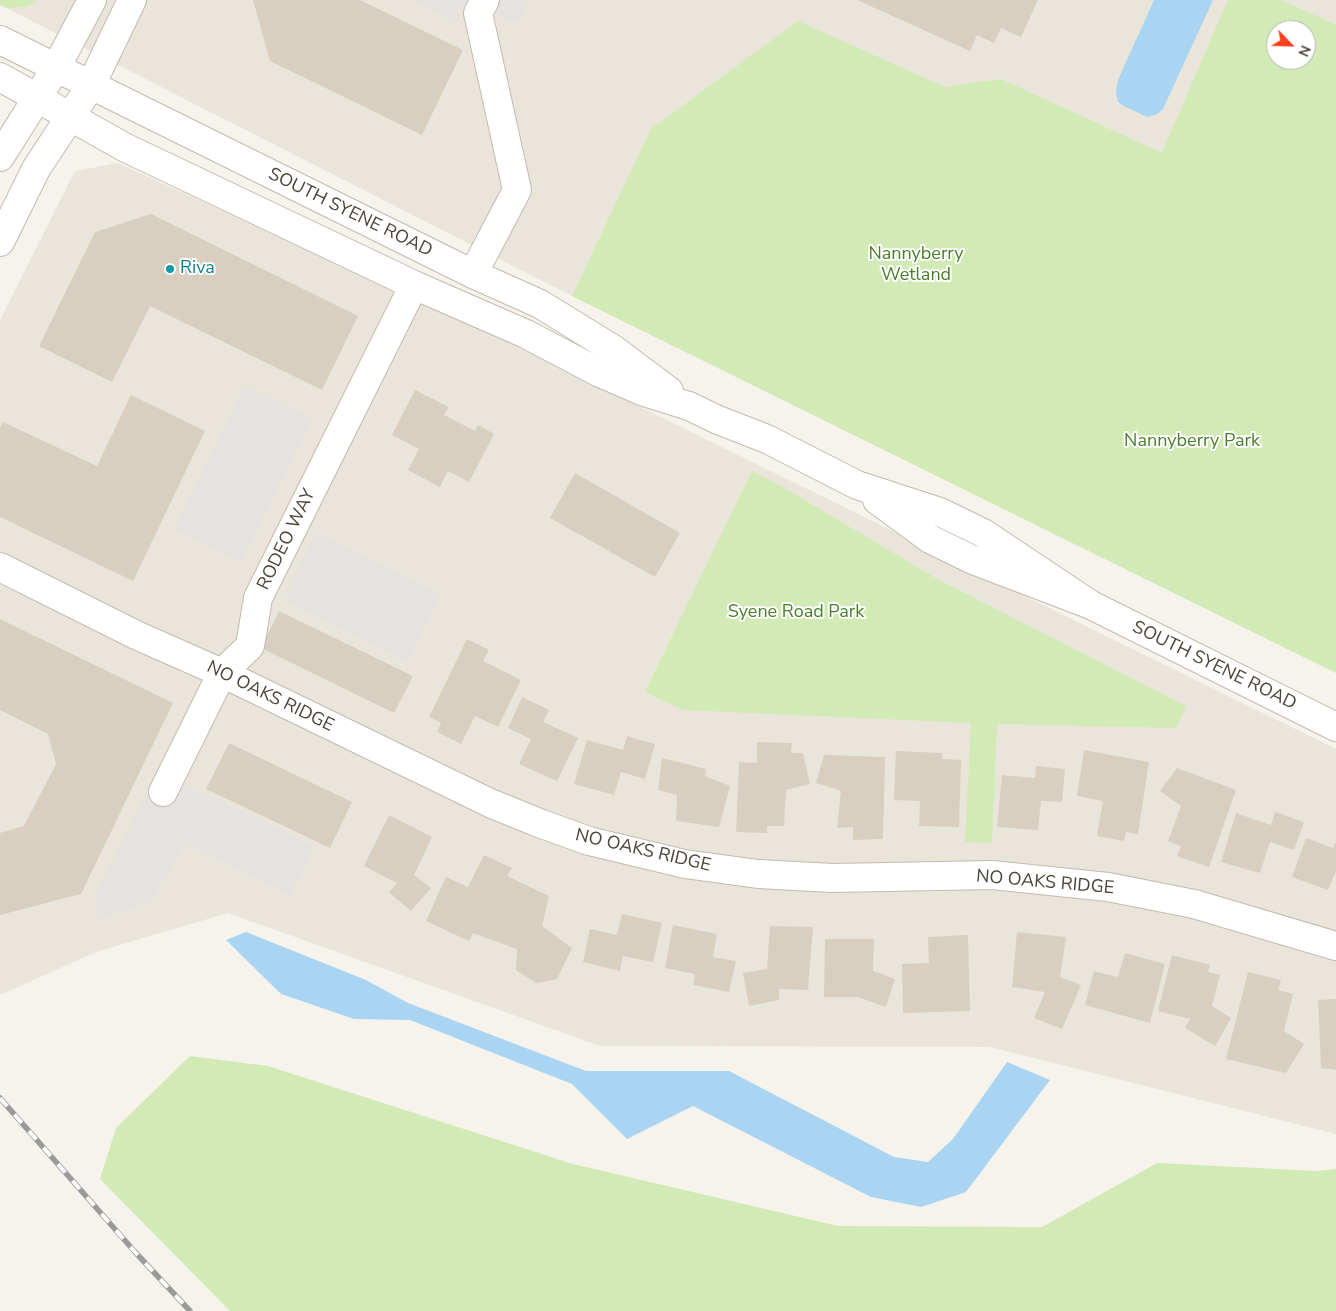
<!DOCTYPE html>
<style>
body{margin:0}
#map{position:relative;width:1336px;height:1311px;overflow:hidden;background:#f6f3ec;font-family:"Nunito Sans",sans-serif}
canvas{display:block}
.north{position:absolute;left:1266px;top:20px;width:50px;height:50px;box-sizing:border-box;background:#fff;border:1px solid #b7b4b0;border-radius:50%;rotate:114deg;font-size:14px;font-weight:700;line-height:20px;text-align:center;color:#4b4439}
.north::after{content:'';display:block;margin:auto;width:18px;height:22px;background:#fc3f1d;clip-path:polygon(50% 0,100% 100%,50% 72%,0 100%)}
</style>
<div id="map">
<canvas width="1336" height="1311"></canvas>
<div class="north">N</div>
</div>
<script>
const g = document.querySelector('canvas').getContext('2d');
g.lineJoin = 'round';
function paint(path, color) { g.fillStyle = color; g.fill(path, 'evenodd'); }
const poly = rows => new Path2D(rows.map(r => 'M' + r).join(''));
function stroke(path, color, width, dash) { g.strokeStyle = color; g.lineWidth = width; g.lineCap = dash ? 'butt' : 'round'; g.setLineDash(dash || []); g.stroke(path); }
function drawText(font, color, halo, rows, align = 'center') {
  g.font = font + ' "Nunito Sans",sans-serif'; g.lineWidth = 4; g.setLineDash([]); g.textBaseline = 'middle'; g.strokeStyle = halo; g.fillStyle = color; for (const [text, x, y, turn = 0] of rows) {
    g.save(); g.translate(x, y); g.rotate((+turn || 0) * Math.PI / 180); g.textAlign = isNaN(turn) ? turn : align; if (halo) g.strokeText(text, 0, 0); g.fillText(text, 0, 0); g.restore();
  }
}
paint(poly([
 [0,0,1336,0,1336,673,572,296,0,5],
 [1276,30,1306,30,1306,60,1276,60],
 [118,163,496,336,1336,749,1336,1134,990,1047,600,1046,228,913,96,952,0,995,0,320,75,171]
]), '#eae5da');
paint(poly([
 [0,0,35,0,27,7,7,8,0,5],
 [1228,0,1281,0,1336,25,1336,673,572,296,651,129,798,21,945,87,1001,79,1162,153],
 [1276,30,1306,30,1306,60,1276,60],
 [752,471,781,486,939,580,1186,706,1176,728,997,724,992,843,965,842,971,723,683,710,645,692],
 [190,1056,268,1066,573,1164,838,1226,1042,1227,1157,1163,1317,1171,1336,1169,1336,1311,230,1311,100,1179,116,1128]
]), '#d2eab5');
paint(poly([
 [411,0,528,0,517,23,495,13,478,13,461,5,452,21],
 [244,386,312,419,242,562,174,529],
 [317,532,440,593,407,662,284,601],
 [158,772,316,847,290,895,184,844,152,901,99,919,95,897]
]), '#e5e3e0');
paint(poly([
 [1154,0,1213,0,1163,109,1157,114,1147,117,1124,106,1118,102,1116,91,1118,80],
 [246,932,366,980,408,1003,586,1071,729,1071,894,1157,928,1162,953,1139,1007,1062,1050,1080,966,1192,921,1207,871,1197,693,1106,627,1139,572,1084,410,1020,354,1019,281,994,226,940]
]), '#a9d4f2');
paint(poly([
 [253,0,360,0,463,50,422,135,270,61],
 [857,0,1038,0,1021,37,1001,28,994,43,977,35,970,51],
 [151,214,358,316,322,390,150,306,112,382,39,346,95,232],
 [415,390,449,407,444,415,475,431,478,425,494,434,469,482,448,471,440,487,408,470,419,449,392,435],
 [131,395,205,431,133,581,0,517,0,428,3,422,97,466],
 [575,473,680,533,655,577,550,518],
 [279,611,413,676,394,713,261,648],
 [0,619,173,703,81,894,0,915,0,833,24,826,56,764,48,734,0,710],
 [467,639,489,650,483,661,521,680,498,727,475,716,461,744,437,732,441,723,429,717],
 [522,697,549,710,543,722,578,738,557,781,519,764,531,739,508,728],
 [627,736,655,744,645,779,621,772,614,795,574,784,587,740,623,750],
 [757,742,792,743,791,753,803,753,810,784,786,790,784,826,767,826,767,833,736,832,739,762,757,763],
 [229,743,352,802,330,848,206,789],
 [1084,750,1149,762,1138,834,1126,832,1124,841,1097,836,1103,801,1077,796],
 [896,751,942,753,942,759,961,760,959,827,919,826,920,801,894,800],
 [824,755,885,757,883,839,853,840,853,827,837,828,841,791,816,783],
 [662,758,706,769,705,776,730,786,719,827,676,821,677,795,658,790],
 [1036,766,1065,769,1062,802,1041,801,1038,830,997,827,1002,775,1035,778],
 [1177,768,1236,790,1209,867,1177,856,1181,846,1168,841,1181,806,1160,791],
 [1275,812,1304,822,1294,850,1270,842,1260,873,1221,862,1236,813,1271,825],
 [389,815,432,837,414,875,431,888,411,911,389,892,397,883,364,866],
 [1306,838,1333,848,1336,842,1336,871,1328,890,1292,877],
 [484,855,512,868,507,876,549,896,542,926,572,948,557,979,536,983,516,970,517,949,473,933,469,941,426,921,446,877,468,887],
 [622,914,662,923,653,962,623,956,620,971,583,962,590,929,617,935],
 [673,925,717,934,713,957,736,961,729,992,693,985,695,974,665,968],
 [770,926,813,927,808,990,779,989,779,1000,749,1006,743,973,767,969],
 [1017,932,1066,937,1060,977,1081,985,1062,1029,1034,1018,1045,992,1012,987],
 [968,935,970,1011,903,1013,902,964,929,963,928,937],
 [825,939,874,939,873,971,895,979,886,1007,857,997,824,997],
 [1125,953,1165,964,1150,1023,1085,1005,1094,971,1118,977],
 [1172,955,1210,965,1208,972,1220,975,1212,1006,1231,1018,1215,1046,1185,1028,1190,1019,1158,1011],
 [1248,972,1281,980,1278,990,1293,994,1284,1031,1304,1044,1286,1073,1226,1059],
 [1336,999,1336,1070,1321,1068,1318,1000]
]), '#d8cfc1');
const minor = poly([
 [0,40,473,274,540,304,613,349,669,391],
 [0,77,124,147,414,285,526,334,600,373,644,392,689,406,718,420,767,439,857,485,940,512,983,533,1091,605],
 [0,157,56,68,92,0],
 [0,242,36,169,91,85,132,0],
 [473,274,517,190,478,13,485,0],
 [877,500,930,539,973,560,1091,605,1336,727],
 [0,567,136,635,222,673,490,803,539,823,589,841,685,864,758,874,833,878,992,875,1108,887,1194,904,1336,946],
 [163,792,222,673,250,646,258,598,414,285]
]);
stroke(minor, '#c2bbae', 30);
stroke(minor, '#fff', 28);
const rail = poly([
 [0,1098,135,1252,190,1311]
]);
stroke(rail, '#9a9a9a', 5.5);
stroke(rail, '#fff', 4, [11]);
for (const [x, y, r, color] of [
 [170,269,5,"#0f9aa8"]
]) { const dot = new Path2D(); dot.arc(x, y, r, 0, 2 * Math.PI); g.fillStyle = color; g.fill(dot); stroke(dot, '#fff', 2); }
drawText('18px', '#4b4439', '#fff', [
 ["SOUTH SYENE ROAD",350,213,26],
 ["RODEO WAY",287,540,-64],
 ["SOUTH SYENE ROAD",1214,666,26],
 ["NO OAKS RIDGE",270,697,26],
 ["NO OAKS RIDGE",643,851,13],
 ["NO OAKS RIDGE",1045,883,5]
]);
drawText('18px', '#4a7f2a', '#fff', [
 ["Nannyberry",916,255],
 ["Wetland",916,276],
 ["Nannyberry Park",1192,442],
 ["Syene Road Park",796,613]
]);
drawText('18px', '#0d838f', '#fff', [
 ["Riva",180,269]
], 'left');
</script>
